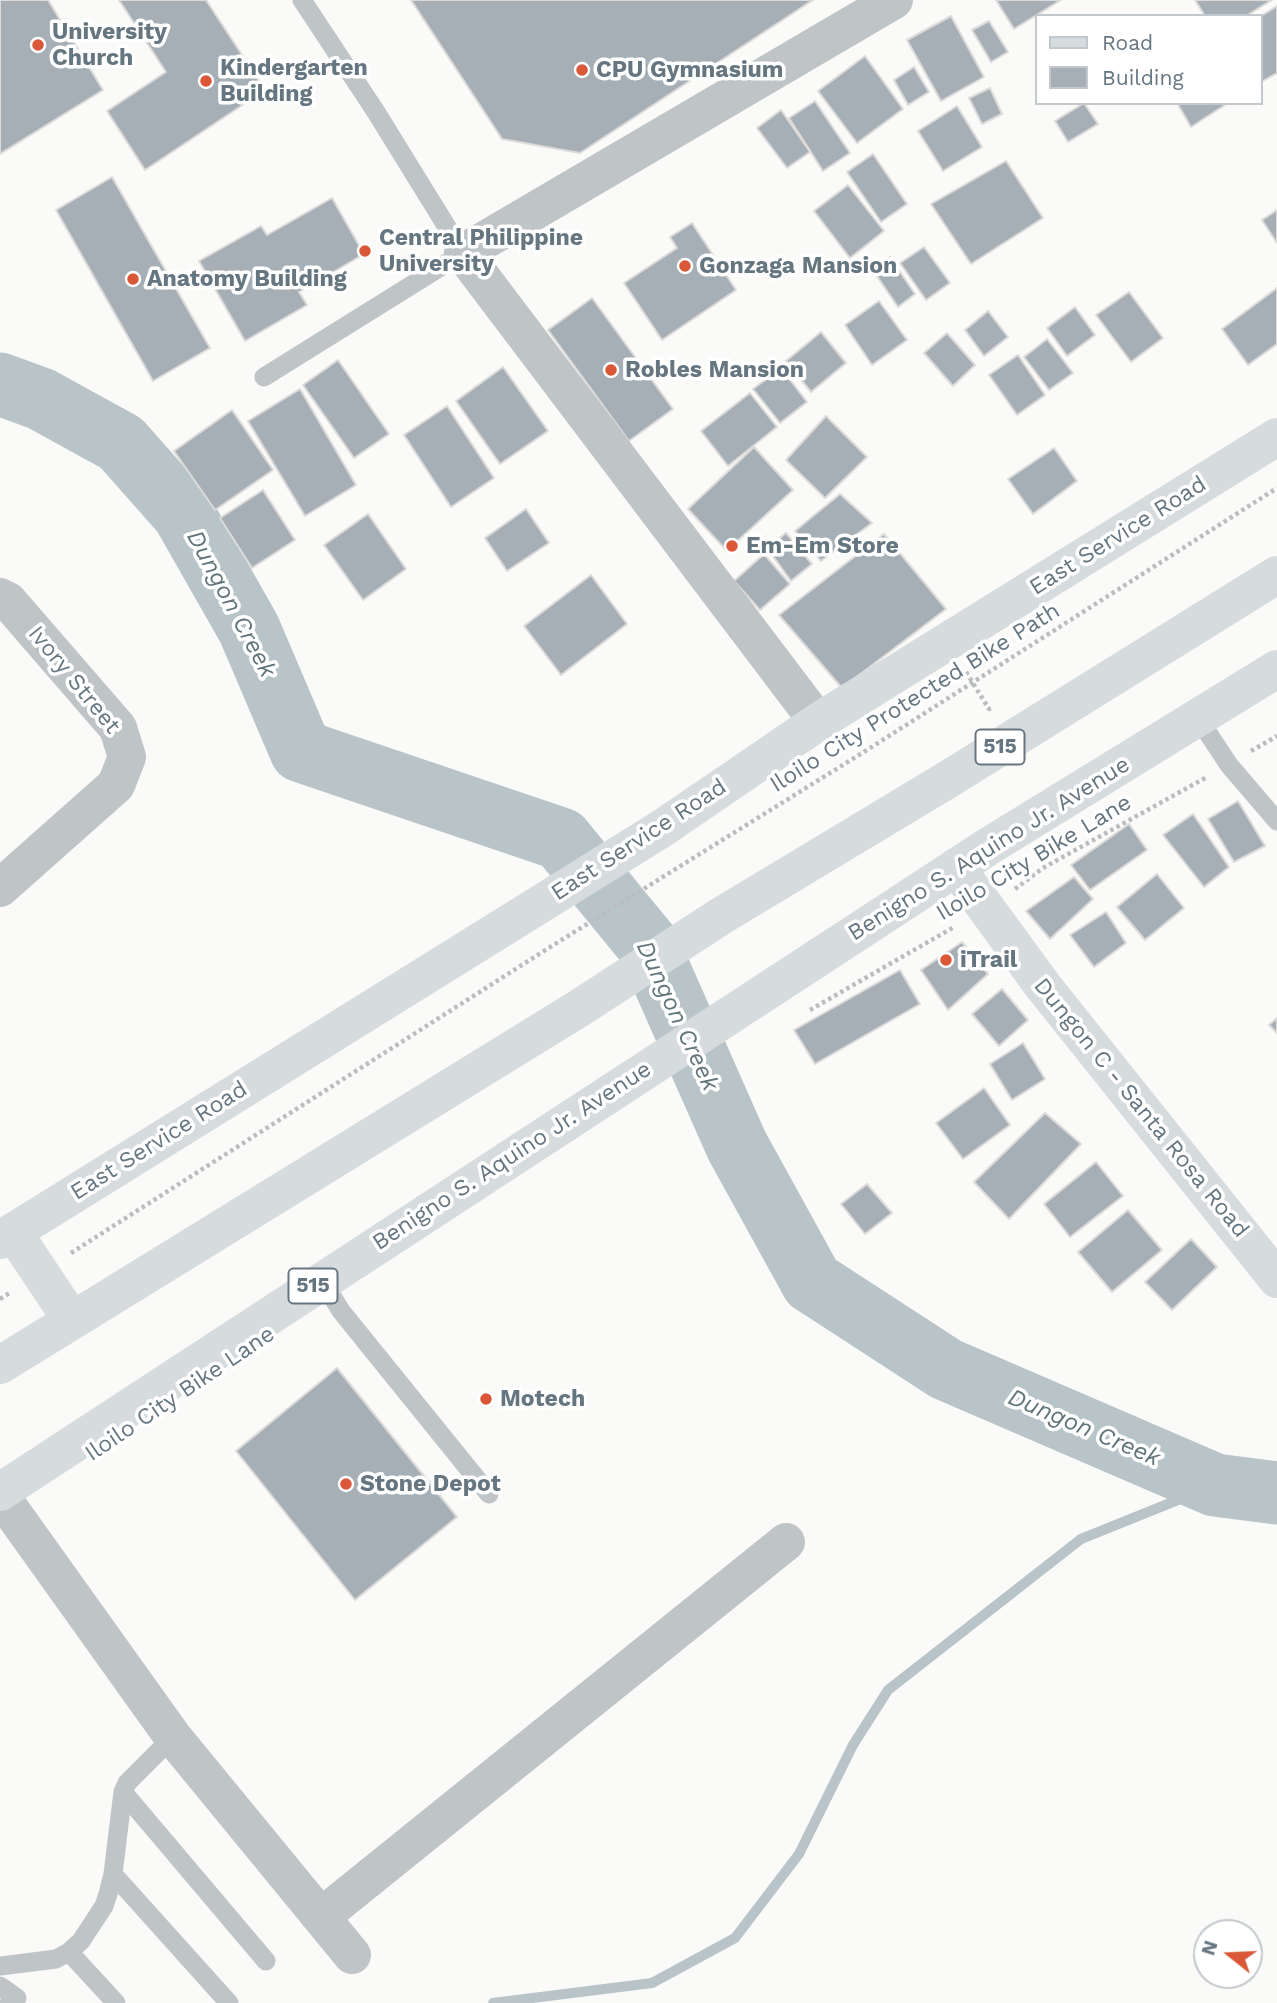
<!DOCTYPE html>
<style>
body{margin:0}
#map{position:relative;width:1277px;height:2003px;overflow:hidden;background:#fafaf8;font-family:"Work Sans",sans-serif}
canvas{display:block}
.legend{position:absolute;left:1035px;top:14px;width:228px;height:91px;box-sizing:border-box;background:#fff;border:2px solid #c2c8cd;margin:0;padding:9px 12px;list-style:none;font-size:21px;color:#667681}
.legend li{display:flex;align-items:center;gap:14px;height:35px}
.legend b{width:35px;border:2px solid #c2c8cd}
.north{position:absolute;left:1193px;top:1919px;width:70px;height:70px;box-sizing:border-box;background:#fff;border:2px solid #c2c8cd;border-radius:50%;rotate:288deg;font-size:19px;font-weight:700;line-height:28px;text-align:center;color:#667681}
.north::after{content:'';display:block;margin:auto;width:24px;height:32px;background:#da5837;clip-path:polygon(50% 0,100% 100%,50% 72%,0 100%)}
</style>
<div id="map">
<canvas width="1277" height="2003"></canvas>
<ul class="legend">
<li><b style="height:9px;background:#d6dbde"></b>Road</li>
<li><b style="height:19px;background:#a6afb5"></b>Building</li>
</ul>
<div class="north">N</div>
</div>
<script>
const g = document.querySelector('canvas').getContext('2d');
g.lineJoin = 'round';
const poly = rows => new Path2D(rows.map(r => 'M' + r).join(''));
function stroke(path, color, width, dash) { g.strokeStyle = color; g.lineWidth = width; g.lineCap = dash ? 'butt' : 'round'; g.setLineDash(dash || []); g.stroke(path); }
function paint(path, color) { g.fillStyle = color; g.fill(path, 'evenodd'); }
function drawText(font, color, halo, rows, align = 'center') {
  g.font = font + ' "Work Sans",sans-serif'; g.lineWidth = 7; g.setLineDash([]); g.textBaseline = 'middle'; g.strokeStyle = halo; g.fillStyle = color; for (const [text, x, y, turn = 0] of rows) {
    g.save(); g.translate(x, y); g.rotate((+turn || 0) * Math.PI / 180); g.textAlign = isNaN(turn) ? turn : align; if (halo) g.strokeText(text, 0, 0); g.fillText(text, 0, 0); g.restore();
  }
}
stroke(poly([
 [493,2003,652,1983,735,1938,799,1854,853,1745,888,1690,1081,1539,1215,1485]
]), '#b8c4c8', 10);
stroke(poly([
 [0,384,41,399,121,443,183,513,249,629,301,751,561,839,648,945,737,1146,812,1282,946,1369,1215,1485,1277,1493]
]), '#b8c4c8', 63);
const building = poly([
 [0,0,48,0,103,90,0,154,0,0],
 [119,0,206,0,265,90,145,170,107,111,166,72,119,0],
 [411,0,813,0,580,153,502,139,411,0],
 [996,0,1061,0,1014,29,996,0],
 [1195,0,1272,0,1246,16,1205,16,1195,0],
 [1277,6,1277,73,1261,82,1261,16,1277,6],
 [951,16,984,77,941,101,907,40,951,16],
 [989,21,1008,52,991,62,972,30,989,21],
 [865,56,903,109,857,143,818,91,865,56],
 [914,67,929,92,908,105,894,80,914,67],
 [990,88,1002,114,982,124,969,98,990,88],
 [815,101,850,153,823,171,789,118,815,101],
 [1084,103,1098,124,1068,142,1055,121,1084,103],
 [1177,103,1228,103,1191,127,1177,103],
 [957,106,982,147,943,171,918,131,957,106],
 [781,110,810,152,787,168,757,128,781,110],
 [873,154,907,204,881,222,847,172,873,154],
 [1006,161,1043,218,971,264,931,204,1006,161],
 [112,177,210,348,153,381,56,210,112,177],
 [848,185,884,231,850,258,814,211,848,185],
 [332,198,364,254,299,292,307,305,245,341,199,261,261,226,267,235,332,198],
 [1277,210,1277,243,1262,220,1277,210],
 [692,223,736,290,662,340,624,283,677,248,670,237,692,223],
 [924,247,950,283,926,300,900,263,924,247],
 [890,257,915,294,898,307,872,269,890,257],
 [1277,288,1277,344,1248,365,1222,329,1277,288],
 [1129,292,1163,338,1131,362,1096,315,1129,292],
 [592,298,673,409,629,441,548,330,592,298],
 [879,301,907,340,872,365,845,325,879,301],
 [1075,307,1095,335,1067,356,1047,328,1075,307],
 [988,311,1008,337,984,356,965,330,988,311],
 [821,332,846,363,811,392,786,361,821,332],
 [947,333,975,365,953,386,924,353,947,333],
 [1047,339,1073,373,1049,390,1024,357,1047,339],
 [1018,355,1045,395,1017,415,989,375,1018,355],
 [338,360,389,434,354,458,303,385,338,360],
 [503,367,548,431,500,464,456,401,503,367],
 [781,368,807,402,780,423,753,389,781,368],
 [300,389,356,485,305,516,248,421,300,389],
 [750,393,777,427,728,466,701,431,750,393],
 [447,406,494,478,451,507,404,435,447,406],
 [232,410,273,470,215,510,174,451,232,410],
 [826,416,867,457,825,498,786,460,826,416],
 [754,447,793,490,732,546,725,543,727,551,688,509,754,447],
 [1054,448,1077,481,1033,514,1008,479,1054,448],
 [263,490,295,540,252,568,220,518,263,490],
 [840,494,872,523,821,561,795,531,840,494],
 [526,509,549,543,507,571,485,538,526,509],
 [368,514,406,569,363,600,324,545,368,514],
 [786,533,812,564,791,581,767,548,786,533],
 [884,534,946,609,842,688,779,615,884,534],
 [764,554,790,584,760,610,734,581,764,554],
 [591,575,627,624,561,675,524,626,591,575],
 [1238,801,1265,846,1234,862,1208,819,1238,801],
 [1193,814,1229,867,1204,887,1163,835,1193,814],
 [1129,824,1147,850,1090,890,1071,865,1129,824],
 [1157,874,1184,908,1145,940,1117,907,1157,874],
 [1074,877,1093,899,1050,939,1026,911,1074,877],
 [1106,912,1126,943,1094,967,1070,935,1106,912],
 [962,942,988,974,948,1010,921,970,962,942],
 [900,970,920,1004,815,1064,794,1030,900,970],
 [1002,989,1028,1020,999,1046,972,1014,1002,989],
 [1277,1018,1277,1033,1269,1025,1277,1018],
 [1023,1043,1045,1079,1012,1100,990,1064,1023,1043],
 [984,1088,1010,1125,963,1159,936,1123,984,1088],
 [1045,1113,1081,1144,1009,1219,974,1182,1045,1113],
 [1096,1162,1123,1196,1070,1237,1044,1204,1096,1162],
 [867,1184,892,1213,865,1234,841,1204,867,1184],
 [1128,1210,1162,1250,1112,1292,1078,1252,1128,1210],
 [1191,1239,1217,1267,1172,1310,1145,1282,1191,1239],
 [337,1368,457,1517,355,1600,236,1451,337,1368]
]);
paint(building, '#a6afb5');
stroke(building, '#dcdbda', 2);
stroke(poly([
 [966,672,989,709,993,707],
 [1251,751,1277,736],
 [1015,889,1043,868,1207,777],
 [810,1010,954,927],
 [71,1253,547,949,867,750,1277,488],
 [0,1299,11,1292]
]), '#babdc0', 4.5, [3.5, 3.5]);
stroke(poly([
 [264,377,463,253,376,112,302,0],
 [1198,718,1229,765,1277,821],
 [322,1280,341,1311,489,1494],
 [123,1792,266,1961],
 [113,1874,229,2003],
 [69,1952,116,2003],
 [0,1966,56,1959,69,1952,81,1941,104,1906,108,1894,113,1874,123,1792,127,1783,173,1737],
 [0,1986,17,1998,9,2003]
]), '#bfc4c7', 19);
stroke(poly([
 [0,597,8,601,118,728,127,757,116,785,0,888],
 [818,722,463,253,894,0],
 [0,1495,173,1737,352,1955],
 [322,1916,786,1542]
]), '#bfc4c7', 38);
stroke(poly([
 [956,867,1043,986,1277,1279],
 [0,1240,661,829,818,722,1277,437]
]), '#d6dbde', 38);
stroke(poly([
 [13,1232,71,1319],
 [0,1365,581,1007,721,916,947,780,1277,575],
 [0,1492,989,846,1277,669]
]), '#d6dbde', 38);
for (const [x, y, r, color] of [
 [38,45,7,"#da5837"],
 [582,70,7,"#da5837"],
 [206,81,7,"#da5837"],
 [365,251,7,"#da5837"],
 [685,266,7,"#da5837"],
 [133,279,7,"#da5837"],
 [611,370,7,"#da5837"],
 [732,546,7,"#da5837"],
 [946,960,7,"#da5837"],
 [486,1399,7,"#da5837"],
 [346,1484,7,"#da5837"]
]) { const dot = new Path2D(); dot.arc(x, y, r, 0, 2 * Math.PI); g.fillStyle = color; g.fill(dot); stroke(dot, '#fff', 2.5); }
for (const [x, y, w] of [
 [1000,747,49],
 [313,1286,49]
]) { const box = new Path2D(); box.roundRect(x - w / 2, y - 17.5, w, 35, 5); g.fillStyle = '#fff'; g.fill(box); stroke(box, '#667681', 2); }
drawText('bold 21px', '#667681', null, [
 ["515",1000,747],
 ["515",313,1286]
]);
drawText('bold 23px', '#667681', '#fff', [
 ["University",52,32],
 ["Church",52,58],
 ["Kindergarten",220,68],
 ["Building",220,94],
 ["CPU Gymnasium",596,70],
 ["Central Philippine",379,238],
 ["University",379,264],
 ["Gonzaga Mansion",699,266],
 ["Anatomy Building",147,279],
 ["Robles Mansion",625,370],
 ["Em-Em Store",746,546],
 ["iTrail",960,960],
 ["Motech",500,1399],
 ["Stone Depot",360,1484]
], 'left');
drawText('23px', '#667681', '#fff', [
 ["East Service Road",1118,536,-32],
 ["Ivory Street",74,680,51],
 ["Iloilo City Protected Bike Path",915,698,-32],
 ["East Service Road",639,840,-33],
 ["Benigno S. Aquino Jr. Avenue",989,849,-32],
 ["Iloilo City Bike Lane",1034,858,-31],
 ["Dungon C - Santa Rosa Road",1141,1108,51],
 ["East Service Road",159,1141,-32],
 ["Benigno S. Aquino Jr. Avenue",512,1156,-33],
 ["Iloilo City Bike Lane",180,1394,-34]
]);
drawText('italic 24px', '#61757b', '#fff', [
 ["Dungon Creek",231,604,62],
 ["Dungon Creek",677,1016,65],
 ["Dungon Creek",1084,1428,23]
]);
</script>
